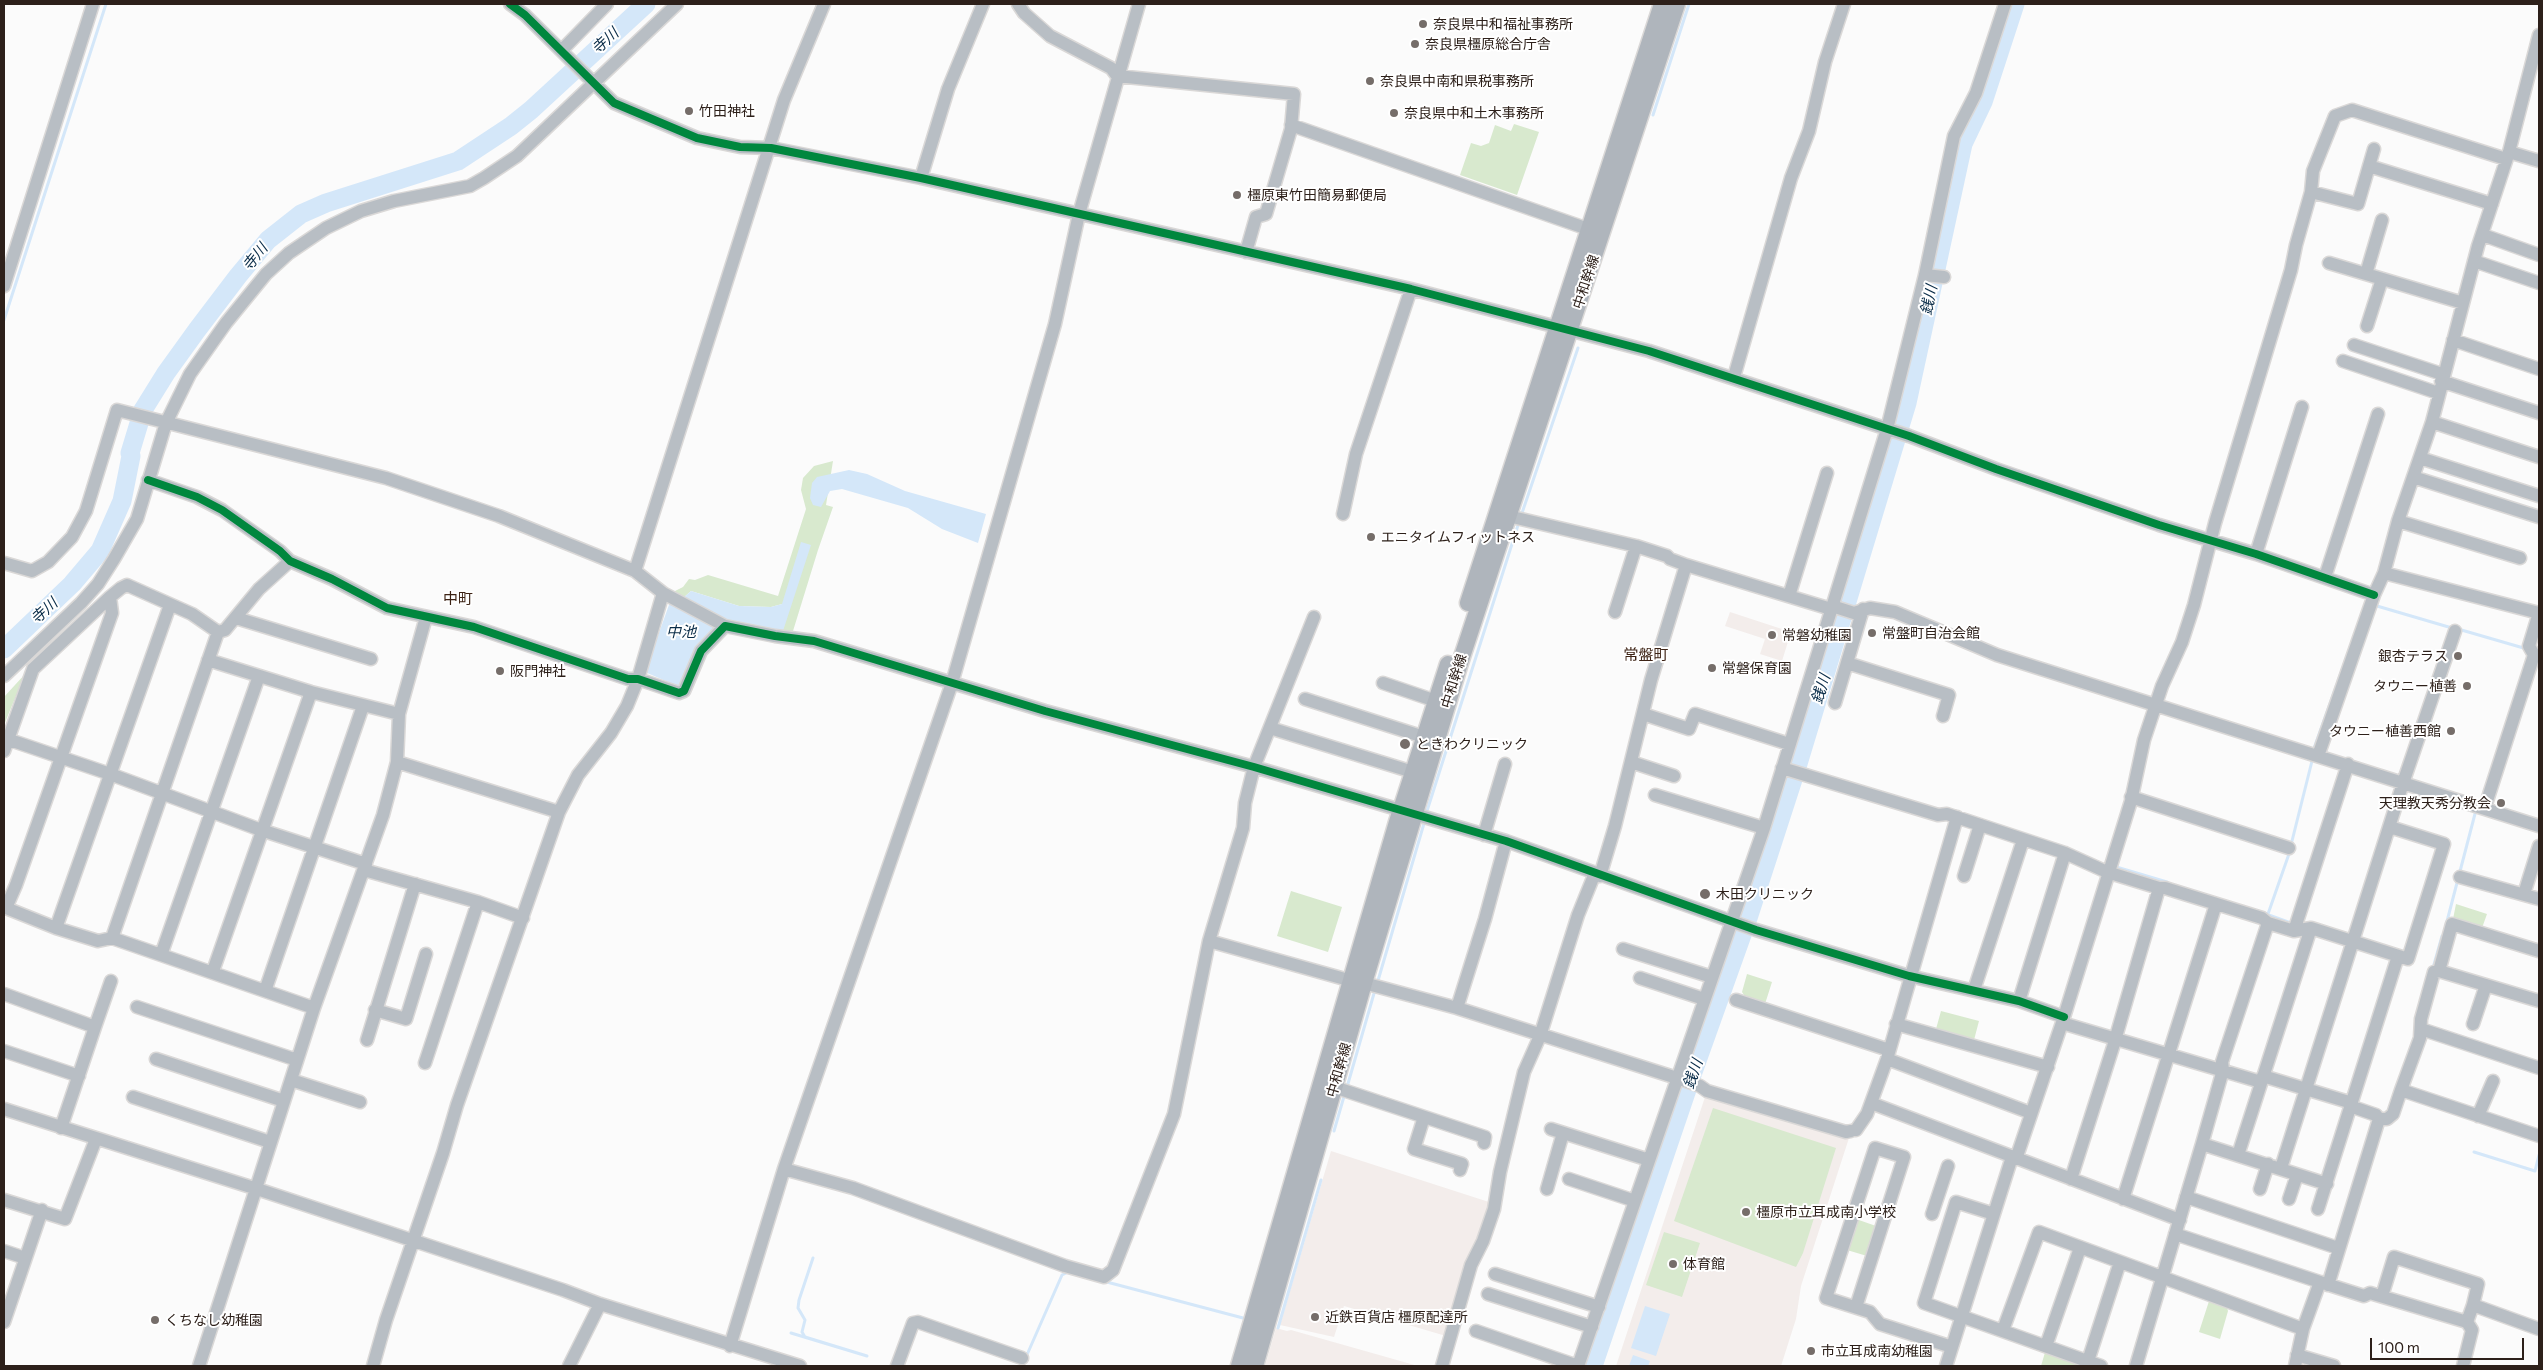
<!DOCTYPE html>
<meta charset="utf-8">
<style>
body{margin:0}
#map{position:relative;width:2543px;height:1370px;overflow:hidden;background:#fbfbfb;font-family:Commissioner,sans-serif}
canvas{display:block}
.frame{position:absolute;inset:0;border:5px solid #2d201a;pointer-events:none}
.scale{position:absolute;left:2370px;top:1338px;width:154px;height:22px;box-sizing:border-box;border:2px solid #2d201a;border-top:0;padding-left:6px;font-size:15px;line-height:18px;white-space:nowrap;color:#2d201a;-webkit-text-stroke:4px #fff;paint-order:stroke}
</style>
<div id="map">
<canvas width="2543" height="1370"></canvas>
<div class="frame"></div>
<div class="scale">100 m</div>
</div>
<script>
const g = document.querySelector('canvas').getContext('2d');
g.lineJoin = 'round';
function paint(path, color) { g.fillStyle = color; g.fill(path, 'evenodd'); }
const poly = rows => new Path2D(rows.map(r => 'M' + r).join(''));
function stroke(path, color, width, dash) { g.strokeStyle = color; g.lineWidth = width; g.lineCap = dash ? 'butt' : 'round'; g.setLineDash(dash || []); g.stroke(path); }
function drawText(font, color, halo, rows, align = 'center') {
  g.font = font + ' Commissioner,"Noto Sans JP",sans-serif'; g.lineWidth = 4; g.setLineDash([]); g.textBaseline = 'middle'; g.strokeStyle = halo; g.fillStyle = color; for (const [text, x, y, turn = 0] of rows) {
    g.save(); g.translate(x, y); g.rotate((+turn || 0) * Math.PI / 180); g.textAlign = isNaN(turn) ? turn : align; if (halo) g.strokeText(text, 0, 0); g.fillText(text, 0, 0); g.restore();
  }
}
paint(poly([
 [1730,612,1791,632,1782,661,1760,654,1765,639,1725,626],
 [1706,1094,1849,1138,1801,1286,1796,1319,1781,1366,1616,1366],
 [1331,1151,1492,1203,1446,1336,1344,1306,1334,1337,1280,1325],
 [1276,1328,1287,1331,1291,1330,1418,1366,1265,1366]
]), '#f3edeb');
paint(poly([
 [1514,124,1539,132,1517,195,1460,175,1471,143,1481,146,1489,143,1495,125,1511,131],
 [833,461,826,505,833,507,818,550,793,631,783,631,782,604,771,607,739,606,691,591,682,599,673,592,683,587,689,579,695,580,708,575,778,596,806,509,801,490,803,478,814,466],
 [25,674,4,725,4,697],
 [1291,891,1342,907,1328,952,1277,936],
 [2456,904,2487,914,2482,928,2453,919],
 [1747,974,1772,982,1765,1004,1746,998,1742,992],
 [1941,1011,1979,1021,1974,1040,1936,1029],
 [1713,1108,1836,1148,1803,1253,1796,1267,1674,1221],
 [1856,1219,1876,1226,1867,1256,1847,1250],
 [1664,1232,1700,1243,1682,1297,1646,1285],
 [2210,1298,2226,1304,2228,1311,2220,1339,2199,1332],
 [2046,1349,2093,1366,2041,1366]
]), '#d8e9ce');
paint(poly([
 [849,470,867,474,905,491,986,514,978,543,942,529,908,508,842,489,830,491,821,507,813,505,810,498,812,483,817,477],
 [801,542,811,545,783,631,769,630,723,620,682,599,691,591,739,606,771,607,782,604],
 [670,602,712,624,714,628,699,643,681,685,675,685,645,672],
 [1645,1306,1670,1314,1656,1356,1631,1348],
 [1633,1355,1650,1361,1648,1366,1629,1366]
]), '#d4e7f9');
stroke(poly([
 [1653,115,1689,4],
 [4,320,106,4],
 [1521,516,1578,348],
 [2374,607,2377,606,2452,628],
 [2458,629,2527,649],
 [2313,751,2362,614],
 [1426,814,1519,522],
 [2291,845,2313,757],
 [2113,866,2167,882],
 [2266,914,2291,923],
 [2268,914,2290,851],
 [2446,925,2476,810],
 [2433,968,2442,936],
 [1377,984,1425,820],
 [1347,1087,1375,990],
 [1334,1131,1345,1093],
 [2474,1152,2535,1171,2539,1155],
 [1103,1281,1243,1318],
 [1278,1328,1321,1180],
 [791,1333,867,1356,805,1337,802,1332,805,1320,798,1308,799,1300,813,1258],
 [1026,1357,1062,1275,1068,1272]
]), '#d4e7f9', 3);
stroke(poly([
 [4,649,72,584,100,551,122,501,131,456,130,453,143,410,166,373,197,330,238,276,268,240,301,214,326,203,458,161,511,126,531,110,646,4],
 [1593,1366,1693,1072,1748,918,1797,767,1907,403,1963,144,1983,102,2015,4]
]), '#d4e7f9', 19);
const minor = poly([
 [510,4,525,15,614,103,697,138,740,147,771,148,921,178,1411,289,1649,351,1909,436,1996,469,2159,525,2256,554,2374,595],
 [1018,4,1024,13,1050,36,1111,68,1117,76,1294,94,1291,129,1266,214,1256,217,1246,252],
 [562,50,607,4],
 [1291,125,1588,229],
 [2509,152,2539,161],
 [2369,166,2492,204],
 [921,178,948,89,983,4],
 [2311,192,2358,204,2374,149],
 [2483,235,2539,255],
 [2474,261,2539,283],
 [2329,263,2463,303],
 [2366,274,2382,220],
 [1925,275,1944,277],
 [4,286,93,4],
 [2367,326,2382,279],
 [2453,340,2539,369],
 [2354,345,2442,374],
 [2343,361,2438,393],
 [1734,377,1791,178,1809,131,1825,62,1844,4],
 [2441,381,2539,413],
 [2432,422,2539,457],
 [2420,458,2539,496],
 [2413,477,2539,517],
 [148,480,197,497,222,510,280,551,290,561,332,579,387,608,474,627,628,679,638,679,679,693,684,691,701,651,725,626,775,636,814,641,1045,711,1254,767,1506,841,1756,930,1909,976,2019,1001,2064,1017],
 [1343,514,1356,454,1411,289],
 [1508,516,1636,546,1667,556,1670,559,1686,565,1831,609],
 [2398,521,2520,558],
 [2256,554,2302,407],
 [4,563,32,571,48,562,72,537,86,511,117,410,386,478,499,516,635,571,663,593,725,626],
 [635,571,784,100,824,4],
 [2384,573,2539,613,2529,646,2534,655,2485,807],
 [2325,577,2378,414],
 [1789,596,1827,473],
 [1832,606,1854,613,1870,608,1895,612,1997,655,2539,826],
 [1615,612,1636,546],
 [236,618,371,659],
 [218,632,225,630,259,589,290,561],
 [208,660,311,692,399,714],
 [1847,663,1949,695,1943,716],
 [4,676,81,603,98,584,114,559,137,519,166,423,190,374,226,323,266,274,289,253,326,228,361,211,394,201,470,186,484,178,517,156,677,4],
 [1383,683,1436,701],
 [1305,699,1424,737],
 [1835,703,1863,609],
 [1643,714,1689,729,1695,714,1789,744],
 [1270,728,1413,772],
 [4,738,110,774,261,830,366,864],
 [4,751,33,669,110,597],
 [2318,756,2374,595,2384,573,2398,521,2432,422,2478,246,2509,152,2539,35],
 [397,762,559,812],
 [1631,762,1674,776],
 [1782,768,1938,815,1947,814,2065,853,2107,872,2159,888,2165,888,2262,918,2268,923,2294,931,2311,928,2408,959,2444,844,2390,827],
 [1655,795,1764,828],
 [2131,797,2289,848],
 [1484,835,1505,764],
 [364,870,478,902,523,918],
 [1600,876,1615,826,1651,680,1686,565],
 [1964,876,1980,825],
 [2460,877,2539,899],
 [2524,894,2539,846],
 [4,908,6,908,16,885,112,613,110,597,121,588,127,585,192,614,218,632],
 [6,908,56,928,98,941,112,938,314,1008],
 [56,928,170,605],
 [2294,931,2348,764],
 [112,938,218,632],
 [1209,941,1352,981],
 [1623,949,1712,977],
 [161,955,259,676],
 [213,971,311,692],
 [2439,971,2452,924,2539,951],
 [1640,978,1704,999],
 [1364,983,1457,1008,1677,1078,1700,1086,1707,1091,1846,1132,1851,1131],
 [1974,990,2023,840],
 [265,991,363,706],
 [4,994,95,1027,61,1128],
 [1736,1000,1889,1050],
 [2019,1001,2065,853],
 [137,1007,297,1060],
 [1457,1008,1485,919,1506,841],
 [375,1010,406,1019,426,954],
 [2062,1023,2261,1082],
 [1896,1024,2048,1067],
 [2473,1024,2486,985],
 [95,1027,111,981],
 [2421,1029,2539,1068],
 [367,1040,415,884],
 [4,1051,79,1076],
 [156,1059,284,1101],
 [1887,1059,2031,1113],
 [425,1063,478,902],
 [2263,1076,2352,1103],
 [291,1080,360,1102],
 [1334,1087,1485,1137,1484,1143],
 [2401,1090,2420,1038,2421,1019,2434,972,2439,971,2539,1001],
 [133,1097,270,1142],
 [1871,1103,2180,1220],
 [2350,1106,2376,1115,2379,1119],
 [4,1109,254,1188,563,1290,600,1304,800,1366],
 [2478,1116,2493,1081],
 [1424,1117,1414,1149,1462,1164,1460,1170],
 [1551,1129,1649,1160],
 [1856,1130,1867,1114,1887,1059,1957,817],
 [2202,1144,2327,1184],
 [2238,1155,2311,928],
 [2016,1159,2064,1017,2131,801,2144,740,2162,686,2182,642,2194,605,2215,523,2291,270,2296,245,2311,192,2313,171,2335,116,2352,110,2506,159],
 [2281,1168,2403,783,2455,631],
 [784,1169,853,1188,1065,1266,1104,1277,1113,1270,1174,1114,1209,941,1243,828,1245,803,1254,767,1314,617],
 [1569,1179,1635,1201],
 [2071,1179,2113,1047,2159,888],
 [1547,1189,1563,1133],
 [2260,1189,2268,1164],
 [2186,1197,2338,1248],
 [2123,1199,2216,904],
 [2289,1199,2297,1175],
 [4,1200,65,1219,96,1139],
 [2318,1209,2398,956],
 [1932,1214,1948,1166],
 [1994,1214,1956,1202,1924,1303,2101,1366],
 [2175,1234,2320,1282],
 [4,1251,25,1258],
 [1495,1274,1599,1307],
 [2328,1285,2379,1119,2387,1119,2393,1114,2401,1090,2539,1136],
 [1488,1294,1592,1327],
 [2382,1296,2394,1257,2478,1284,2473,1305],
 [1856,1307,1904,1157,1875,1148,1826,1298,1870,1312,1880,1324,1952,1347],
 [4,1322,42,1210],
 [2003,1330,2039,1232,2303,1329],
 [1476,1331,1578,1366],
 [730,1346,784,1169,952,683,1055,324,1079,214,1139,4],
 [2046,1346,2080,1248],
 [2297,1355,2334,1366],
 [2088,1361,2120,1262],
 [199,1366,314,1008,383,815,397,762,399,714,426,617],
 [373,1366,386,1320,443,1153,457,1105,559,812,578,775,611,733,627,706,638,679,663,593],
 [569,1366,600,1304],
 [897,1366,913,1323,918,1322,1022,1358],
 [1442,1366,1471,1265,1483,1241,1494,1209,1500,1172,1524,1072,1540,1036,1578,915,1595,873],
 [1578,1366,1764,828,1887,429,1925,275,1954,136,1976,93,2005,4],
 [1946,1366,2012,1157],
 [2136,1366,2202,1144,2223,1070,2222,1062,2268,923],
 [2295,1366,2303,1329,2320,1282,2364,1296,2370,1293,2467,1322],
 [2463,1366,2472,1330,2467,1322,2473,1305,2539,1329]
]);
const major = poly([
 [1468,603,1662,4],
 [1239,1366,1397,822,1448,664],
 [1255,1366,1364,983,1460,663,1677,4]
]);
stroke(minor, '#dad8d7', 15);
stroke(major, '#dad8d7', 19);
stroke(minor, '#b8bec4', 12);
stroke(major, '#afb5bc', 16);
stroke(poly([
 [510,4,525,15,614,103,697,138,740,147,771,148,921,178,1411,289,1649,351,1909,436,1996,469,2159,525,2256,554,2374,595],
 [148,480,197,497,222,510,280,551,290,561,332,579,387,608,474,627,628,679,638,679,679,693,684,691,701,651,725,626,775,636,814,641,1045,711,1254,767,1506,841,1756,930,1909,976,2019,1001,2064,1017]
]), '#00873e', 8);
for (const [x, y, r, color] of [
 [1423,24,5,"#756d69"],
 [1415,44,5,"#756d69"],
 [1370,81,5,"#756d69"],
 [689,111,5,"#756d69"],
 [1394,113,5,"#756d69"],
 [1237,195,5,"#756d69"],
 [1371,537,5,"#756d69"],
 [1872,633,5,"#756d69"],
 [1772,635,5,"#756d69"],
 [2458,656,5,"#756d69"],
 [1712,668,5,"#756d69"],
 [500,671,5,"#756d69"],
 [2467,686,5,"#756d69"],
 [2451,731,5,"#756d69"],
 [1405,744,6,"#756d69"],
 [2501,803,5,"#756d69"],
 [1705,894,6,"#756d69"],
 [1746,1212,5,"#756d69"],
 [1673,1264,5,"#756d69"],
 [1315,1317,5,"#756d69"],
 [155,1320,5,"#756d69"],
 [1811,1351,5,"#756d69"]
]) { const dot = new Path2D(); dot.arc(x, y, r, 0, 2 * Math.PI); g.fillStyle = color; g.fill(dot); stroke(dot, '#fff', 2); }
drawText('14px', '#2d201a', '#fff', [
 ["奈良県中和福祉事務所",1433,24],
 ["奈良県橿原総合庁舎",1425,44],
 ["奈良県中南和県税事務所",1380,81],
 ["竹田神社",699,111],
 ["奈良県中和土木事務所",1404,113],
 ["橿原東竹田簡易郵便局",1247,195],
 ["エニタイムフィットネス",1381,537],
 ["常盤町自治会館",1882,633],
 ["常磐幼稚園",1782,635],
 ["銀杏テラス",2448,656,"right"],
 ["常磐保育園",1722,668],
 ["阪門神社",510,671],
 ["タウニー植善",2457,686,"right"],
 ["タウニー植善西館",2441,731,"right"],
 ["ときわクリニック",1416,744],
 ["天理教天秀分教会",2491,803,"right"],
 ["木田クリニック",1716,894],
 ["橿原市立耳成南小学校",1756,1212],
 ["体育館",1683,1264],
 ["近鉄百貨店 橿原配達所",1325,1317],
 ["くちなし幼稚園",165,1320],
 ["市立耳成南幼稚園",1821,1351]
], 'left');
drawText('14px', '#2d201a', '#fff', [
 ["中和幹線",1586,282,-72],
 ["中和幹線",1454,681,-73],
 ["中和幹線",1339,1070,-74]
]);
drawText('italic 15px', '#092c48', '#fff', [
 ["寺川",605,41,-43],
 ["寺川",255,257,-51],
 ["銭川",1929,300,-78],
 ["寺川",44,611,-43],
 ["中池",681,632],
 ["銭川",1821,689,-73],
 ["銭川",1693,1074,-71]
]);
drawText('15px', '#3d2315', '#fff', [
 ["中町",458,599],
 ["常盤町",1646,655]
]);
</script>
